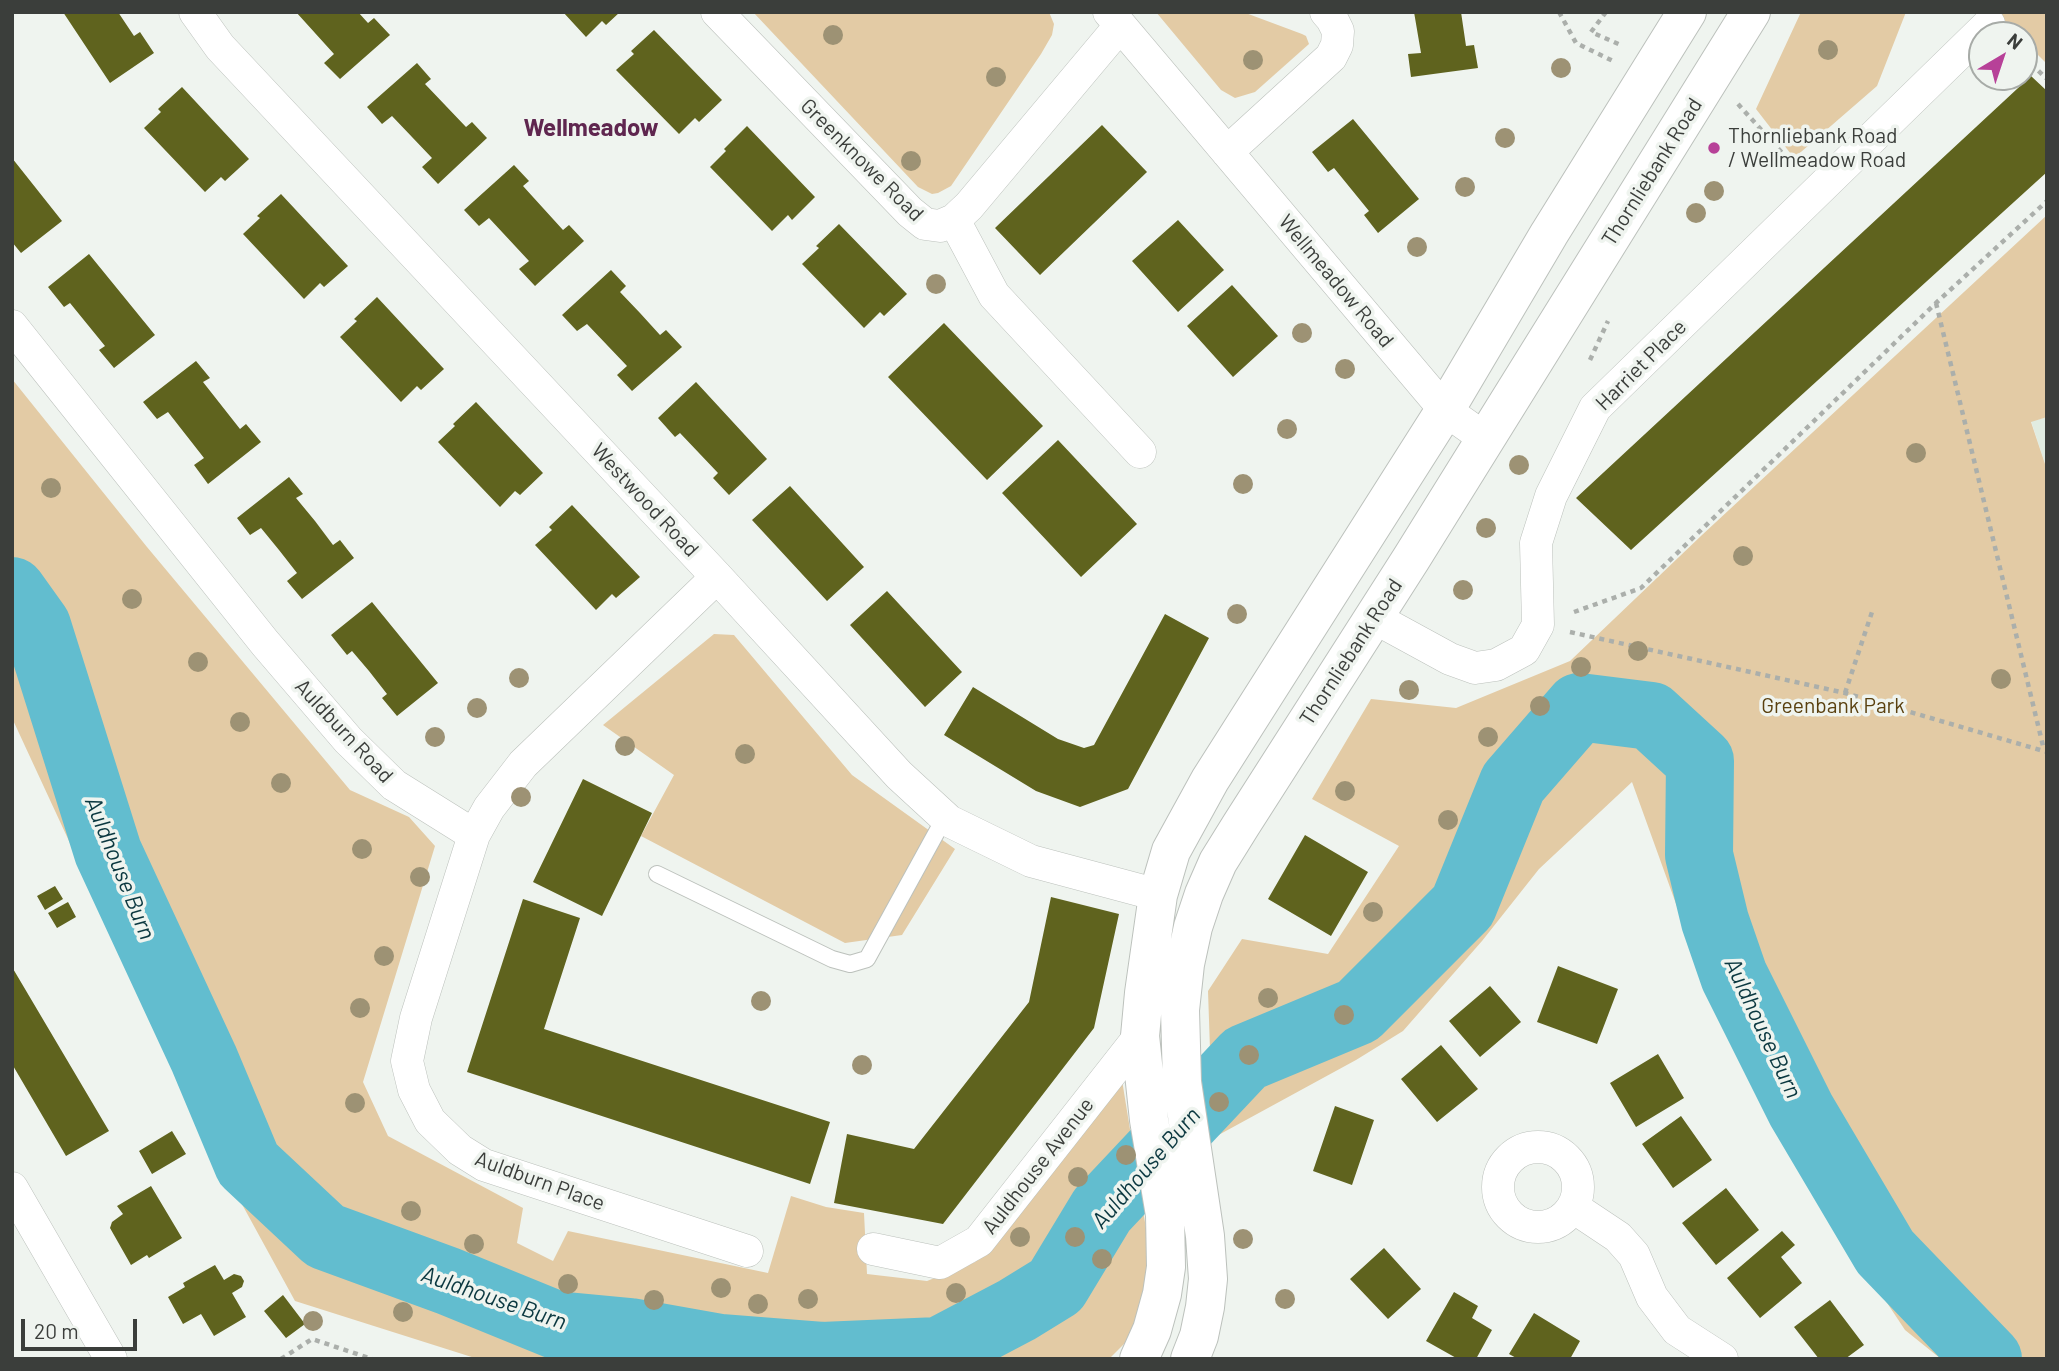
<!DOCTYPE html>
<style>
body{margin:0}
#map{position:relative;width:2059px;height:1371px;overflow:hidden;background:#eff4ef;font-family:Barlow,sans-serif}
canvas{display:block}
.frame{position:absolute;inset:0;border:14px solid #3b3e3b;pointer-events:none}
.north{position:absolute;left:1968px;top:21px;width:70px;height:70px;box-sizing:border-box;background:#eff4ef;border:2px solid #a7aba7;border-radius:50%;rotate:39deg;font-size:19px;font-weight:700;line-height:28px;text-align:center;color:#3b3e3b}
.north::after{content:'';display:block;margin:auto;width:24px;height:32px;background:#b74198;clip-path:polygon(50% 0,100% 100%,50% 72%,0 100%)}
.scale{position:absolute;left:21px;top:1319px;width:116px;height:32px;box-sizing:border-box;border:4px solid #3b3e3b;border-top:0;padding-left:9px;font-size:21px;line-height:24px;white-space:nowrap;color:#3b3e3b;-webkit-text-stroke:5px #eff4ef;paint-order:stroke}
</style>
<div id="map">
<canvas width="2059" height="1371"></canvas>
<div class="frame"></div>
<div class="north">N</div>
<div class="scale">20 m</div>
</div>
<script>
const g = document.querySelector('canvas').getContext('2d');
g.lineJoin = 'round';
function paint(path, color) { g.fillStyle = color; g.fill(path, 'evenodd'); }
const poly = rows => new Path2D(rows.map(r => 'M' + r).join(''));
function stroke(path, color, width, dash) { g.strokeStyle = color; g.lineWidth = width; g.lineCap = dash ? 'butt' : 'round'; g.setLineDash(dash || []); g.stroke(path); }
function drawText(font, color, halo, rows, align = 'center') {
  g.font = font + ' Barlow,sans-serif'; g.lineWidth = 7; g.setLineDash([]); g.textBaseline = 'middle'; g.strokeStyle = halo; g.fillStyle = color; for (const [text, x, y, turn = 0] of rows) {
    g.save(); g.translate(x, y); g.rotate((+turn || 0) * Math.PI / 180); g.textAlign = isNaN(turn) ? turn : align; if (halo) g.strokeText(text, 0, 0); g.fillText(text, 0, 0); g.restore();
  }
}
paint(poly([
 [2047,417,2047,470,2031,421]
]), '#e1ece1');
paint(poly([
 [753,12,1049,12,1054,24,1052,35,1041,54,951,186,938,193,932,194,918,187],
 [1156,12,1243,12,1302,34,1306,36,1309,44,1255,92,1235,98,1221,90],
 [1801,12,1906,12,1877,86,1794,158,1756,109],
 [1996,12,2047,12,2047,64,2024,41,2024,35,2019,35],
 [2047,215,2047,417,2031,422,2047,470,2047,1359,1941,1359,1905,1330,1809,1185,1755,1064,1699,919,1684,926,1632,782,1539,869,1482,941,1403,1031,1356,1060,1213,1138,1208,991,1242,939,1328,954,1399,846,1312,799,1371,699,1456,708,1570,661,1702,535],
 [12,379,147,547,350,790,409,817,435,846,363,1082,388,1136,523,1208,517,1243,553,1261,568,1231,768,1273,791,1196,826,1207,864,1213,867,1274,927,1281,975,1262,1122,1080,1154,1278,1128,1340,1109,1359,478,1359,295,1301,226,1175,261,1148,151,909,99,777,71,678,36,604,12,564],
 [714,634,734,635,852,775,955,849,902,935,845,943,641,836,674,775,603,725],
 [12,636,34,670,102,867,218,1131,207,1139,12,718]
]), '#e3cba5');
stroke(poly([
 [12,591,37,626,108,852,204,1059,248,1164,325,1236,448,1281,556,1325,630,1332,720,1348,822,1356,939,1351,1017,1310,1056,1286,1102,1210,1245,1058,1358,1011,1463,906,1513,783,1579,707,1651,716,1700,761,1699,855,1715,921,1734,976,1801,1110,1885,1252,1988,1359]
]), '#62bdcf', 68);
paint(poly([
 [63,12,118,12,134,36,140,32,154,53,110,83],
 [296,12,358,12,368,23,374,18,390,35,340,79,324,63,334,54],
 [563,12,620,12,606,25,602,21,586,37],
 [1414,12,1461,12,1466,46,1474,45,1478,68,1411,77,1408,54,1421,53],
 [654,30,722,100,699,122,695,118,679,134,616,70,634,54,631,51],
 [417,63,431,79,425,84,466,127,472,122,487,138,438,184,422,167,432,158,392,116,382,124,367,107],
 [2031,76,2047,91,2047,172,1631,550,1576,498],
 [182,87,249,159,225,181,221,177,205,192,144,128,161,112,158,109],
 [1353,119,1419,199,1378,233,1364,215,1369,211,1334,168,1328,172,1312,152],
 [1102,125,1147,172,1040,275,995,228],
 [747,126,815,197,792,220,788,215,772,231,710,167,726,151,724,149],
 [12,158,62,221,21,253,12,242],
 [514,165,529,181,523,186,563,230,569,225,584,241,535,286,519,269,529,261,489,218,479,226,464,210],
 [281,194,348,266,324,287,320,283,304,299,243,234,260,218,257,216],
 [1178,220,1224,270,1178,312,1132,261],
 [839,224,907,294,884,316,880,312,864,328,802,264,819,248,816,246],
 [89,254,155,335,114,368,99,350,105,346,70,303,64,307,48,287],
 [611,270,626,286,620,292,640,313,660,335,666,330,682,347,632,391,617,375,627,366,587,324,577,331,562,315],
 [1232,285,1278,336,1233,377,1187,326],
 [377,297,444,369,421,390,417,386,401,402,340,337,357,321,354,319],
 [944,323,1043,426,987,480,888,377],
 [196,361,210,378,203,382,240,429,246,424,261,442,208,484,194,465,204,458,168,412,157,419,143,402],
 [696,382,767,459,729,495,713,478,718,473,680,433,675,437,658,418],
 [476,402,543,473,520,495,515,491,500,507,438,442,455,426,453,424],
 [1058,440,1137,524,1081,577,1002,493],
 [289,477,303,494,296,498,315,521,333,545,340,540,354,558,302,599,287,581,297,573,279,550,261,528,250,535,237,518],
 [790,486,864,567,827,601,752,520],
 [572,505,640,577,616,598,612,594,596,610,535,545,552,530,549,527],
 [887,591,962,672,925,707,850,625],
 [372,602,438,683,397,716,382,698,387,694,369,671,352,651,347,655,331,635],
 [1165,614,1209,638,1128,789,1080,807,1036,791,944,735,973,687,1058,739,1084,748,1094,745],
 [583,779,652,813,602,916,533,882],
 [1305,835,1368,872,1331,936,1268,899],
 [55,886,63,899,45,910,37,896],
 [1051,897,1119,914,1094,1028,943,1224,834,1203,847,1134,914,1149,1029,1002],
 [523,899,580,918,544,1029,830,1122,810,1184,467,1072],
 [68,902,76,917,57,928,48,913],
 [1558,966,1618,989,1597,1044,1537,1022],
 [12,967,109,1131,66,1156,12,1064],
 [1490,986,1521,1022,1480,1057,1449,1021],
 [1441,1045,1478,1089,1437,1122,1401,1079],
 [1658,1054,1684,1098,1636,1127,1610,1083],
 [1335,1106,1374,1120,1352,1185,1313,1171],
 [1681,1116,1712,1160,1673,1188,1642,1144],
 [172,1131,186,1154,152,1174,139,1151],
 [151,1186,182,1238,149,1258,147,1255,131,1265,110,1228,112,1222,123,1214,117,1206],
 [1726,1188,1759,1230,1716,1265,1682,1223],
 [1782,1231,1795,1245,1781,1257,1802,1283,1760,1318,1727,1278],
 [1384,1248,1421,1289,1388,1319,1350,1279],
 [215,1265,224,1280,234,1274,241,1276,244,1281,242,1287,232,1293,246,1317,214,1336,201,1314,183,1324,168,1297,185,1287,183,1283],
 [1454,1292,1478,1306,1472,1318,1492,1330,1476,1359,1458,1359,1426,1341],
 [283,1295,305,1324,286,1338,264,1311],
 [1830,1300,1864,1345,1845,1359,1819,1359,1794,1327],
 [1534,1313,1580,1341,1570,1359,1518,1359,1509,1354]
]), '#5f631e');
const service = poly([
 [657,874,832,959,850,964,867,959,945,817]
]);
const minor = poly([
 [195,12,220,47,717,577,899,775,949,821,1031,861,1158,895],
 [717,12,910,212,925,224,940,226,954,220,969,206,1120,26],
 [1109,12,1445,410,1486,439],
 [1227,152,1331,57,1337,45,1338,31,1332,19,1326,12],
 [954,220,994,295,1140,452],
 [12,326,265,643,348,740,394,785,474,835,489,808,523,764,717,577],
 [1373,617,1450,659,1475,668,1496,665,1524,650,1538,625,1536,543,1551,496,1595,408,1989,24],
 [474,835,416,1018,407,1061,414,1090,430,1121,460,1150,484,1165,747,1251],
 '1498 1187a40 40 0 1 1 80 0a40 40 0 1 1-80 0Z',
 [12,1188,111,1359],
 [1573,1207,1618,1237,1634,1255,1652,1297,1677,1330,1722,1359],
 [873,1249,940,1263,979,1241,1140,1036]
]);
const secondary = poly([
 [1139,1359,1152,1330,1162,1294,1166,1267,1165,1215,1149,1120,1140,1036,1144,993,1158,895,1171,851,1210,780,1445,410,1549,234,1687,12],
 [1190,1359,1199,1336,1205,1307,1208,1279,1205,1236,1182,1082,1180,1010,1185,964,1193,927,1204,894,1218,862,1241,825,1411,559,1751,12]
]);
stroke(service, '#bcc1bc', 18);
stroke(minor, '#bcc1bc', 33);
stroke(secondary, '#bcc1bc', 40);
stroke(poly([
 [1559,12,1576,43,1613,61],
 [1606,12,1591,32,1623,46],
 [2024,57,2047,79],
 [1738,104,1793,165],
 [1936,303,2044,750],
 [1590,360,1608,321],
 [1574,612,1641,588,1936,303,2047,201],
 [1570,632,1845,693,2047,752],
 [1845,693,1873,609],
 [281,1359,312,1339,372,1359]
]), '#abafab', 4.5, [5, 5]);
stroke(service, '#fff', 16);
stroke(minor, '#fff', 32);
stroke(secondary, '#fff', 38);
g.fillStyle = '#9d9274';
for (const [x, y] of [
 [833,35],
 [1828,50],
 [1253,60],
 [1561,68],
 [996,77],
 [1505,138],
 [911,161],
 [1465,187],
 [1714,191],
 [1696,213],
 [1417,247],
 [936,284],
 [1302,333],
 [1345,369],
 [1287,429],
 [1916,453],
 [1519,465],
 [1243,484],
 [51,488],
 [1486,528],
 [1743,556],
 [1463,590],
 [132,599],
 [1237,614],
 [1638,651],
 [198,662],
 [1581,667],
 [519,678],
 [2001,679],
 [1409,690],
 [1540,706],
 [477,708],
 [240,722],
 [435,737],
 [1488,737],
 [625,746],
 [745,754],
 [281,783],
 [1345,791],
 [521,797],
 [1448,820],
 [362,849],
 [420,877],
 [1373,912],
 [384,956],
 [1268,998],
 [761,1001],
 [360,1008],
 [1344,1015],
 [1249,1055],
 [862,1065],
 [1219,1102],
 [355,1103],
 [1126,1155],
 [1078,1177],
 [411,1211],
 [1020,1237],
 [1075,1237],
 [1243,1239],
 [474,1244],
 [1102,1259],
 [568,1284],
 [721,1288],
 [956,1293],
 [808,1299],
 [1285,1299],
 [654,1300],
 [758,1304],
 [403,1312],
 [313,1321]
]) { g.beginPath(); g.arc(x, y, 10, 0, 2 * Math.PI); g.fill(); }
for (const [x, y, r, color] of [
 [1714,148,7,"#b74198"]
]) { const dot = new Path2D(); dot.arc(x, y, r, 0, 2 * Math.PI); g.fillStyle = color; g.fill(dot); stroke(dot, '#eff4ef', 2.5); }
drawText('21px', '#3b3e3b', '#eff4ef', [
 ["Thornliebank Road",1728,136],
 ["/ Wellmeadow Road",1728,160]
], 'left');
drawText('21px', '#3b3e3b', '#eff4ef', [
 ["Greenknowe Road",862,160,45],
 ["Thornliebank Road",1652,172,-58],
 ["Wellmeadow Road",1336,281,50],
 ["Harriet Place",1641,365,-45],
 ["Westwood Road",645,500,47],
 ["Thornliebank Road",1351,652,-57],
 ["Auldburn Road",344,731,47],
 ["Auldhouse Avenue",1038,1166,-52],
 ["Auldburn Place",540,1181,20]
]);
drawText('21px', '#5a4110', '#eff4ef', [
 ["Greenbank Park",1833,706]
]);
drawText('italic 23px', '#0b3840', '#eff4ef', [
 ["Auldhouse Burn",120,868,68],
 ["Auldhouse Burn",1763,1028,65],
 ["Auldhouse Burn",1146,1168,-49],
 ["Auldhouse Burn",494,1298,19]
]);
drawText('bold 24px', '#5f264f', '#eff4ef', [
 ["Wellmeadow",591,128]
]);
</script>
